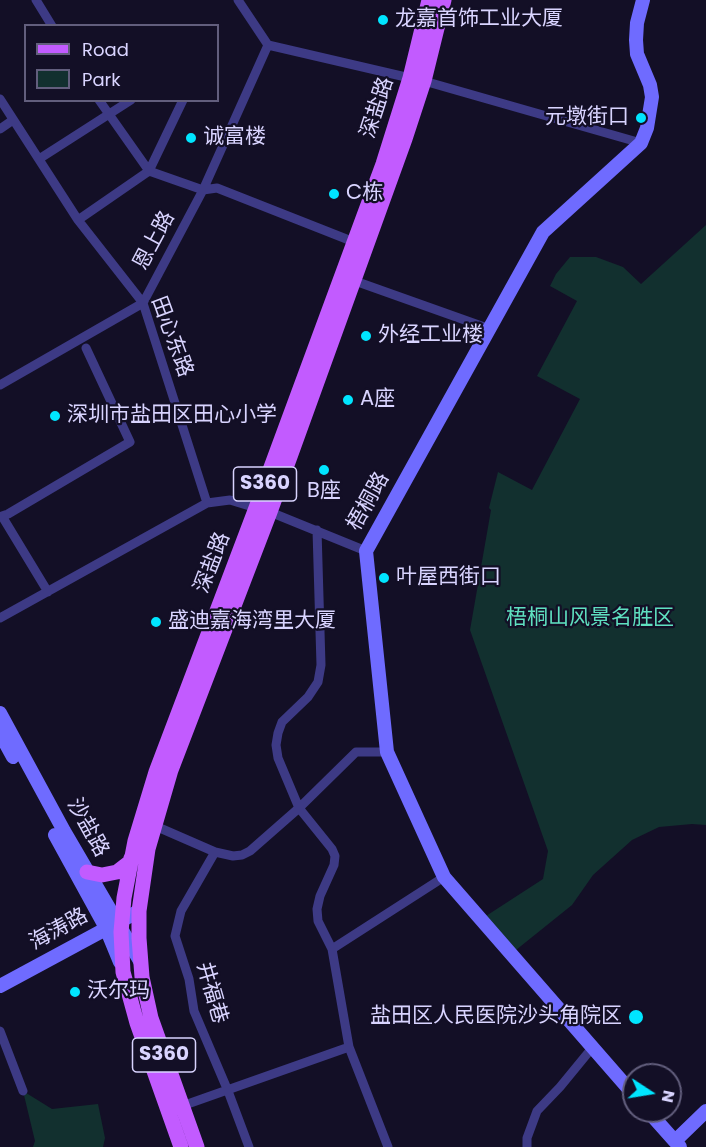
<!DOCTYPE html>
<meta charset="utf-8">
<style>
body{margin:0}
#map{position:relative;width:706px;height:1147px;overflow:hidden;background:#130f26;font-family:Poppins,sans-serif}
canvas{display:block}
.legend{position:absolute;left:24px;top:24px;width:195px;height:78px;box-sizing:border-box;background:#130f26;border:2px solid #625e7d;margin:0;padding:8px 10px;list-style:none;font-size:18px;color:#d9d4ff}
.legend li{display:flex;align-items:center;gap:12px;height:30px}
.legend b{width:30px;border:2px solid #625e7d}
.north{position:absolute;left:622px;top:1063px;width:60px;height:60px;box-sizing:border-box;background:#130f26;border:2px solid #625e7d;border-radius:50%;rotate:102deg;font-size:16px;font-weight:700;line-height:24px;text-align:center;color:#d9d4ff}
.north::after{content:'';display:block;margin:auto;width:21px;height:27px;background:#00e5ff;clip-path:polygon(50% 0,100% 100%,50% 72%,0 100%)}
</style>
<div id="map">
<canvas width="706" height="1147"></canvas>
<ul class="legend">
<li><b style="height:8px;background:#c25bff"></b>Road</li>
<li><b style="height:16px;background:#12302f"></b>Park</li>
</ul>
<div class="north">N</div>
</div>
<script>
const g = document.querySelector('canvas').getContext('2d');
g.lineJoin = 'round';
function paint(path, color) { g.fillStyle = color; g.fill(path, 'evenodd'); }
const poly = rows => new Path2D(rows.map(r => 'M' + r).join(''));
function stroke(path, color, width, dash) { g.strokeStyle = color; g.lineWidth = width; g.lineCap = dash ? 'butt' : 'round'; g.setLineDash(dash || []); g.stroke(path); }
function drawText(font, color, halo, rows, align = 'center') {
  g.font = font + ' Poppins,"Noto Sans SC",sans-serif'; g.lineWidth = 4.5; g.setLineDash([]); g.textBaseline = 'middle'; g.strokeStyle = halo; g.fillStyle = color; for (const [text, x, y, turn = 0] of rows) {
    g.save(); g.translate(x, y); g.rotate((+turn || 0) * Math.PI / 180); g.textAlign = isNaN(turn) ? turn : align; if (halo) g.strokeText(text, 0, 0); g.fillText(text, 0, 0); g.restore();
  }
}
paint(poly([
 [706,225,706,825,692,824,659,827,632,840,593,875,572,905,516,950,486,916,543,879,548,851,470,630,491,510,489,508,498,472,532,490,580,399,537,376,577,301,550,286,556,274,570,257,596,257,623,267,641,284],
 [23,1091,52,1109,98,1104,105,1138,103,1147,33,1147,35,1141]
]), '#12302f');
stroke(poly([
 [36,0,52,26],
 [238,0,268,45,410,78],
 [424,81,641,143],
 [0,99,78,220,143,303,207,503,230,500,256,508],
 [99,100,149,171,203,190,217,188,354,242],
 [0,129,13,120],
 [39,159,131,100],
 [78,220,149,171,183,100],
 [355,281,490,329],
 [0,385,143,303,203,190,268,45],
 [270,512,366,551],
 [2,516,8,514,130,442,86,348],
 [0,517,2,516,48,592],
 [317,530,321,665,318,682,308,697,282,722,278,733,276,745,278,758,299,808,332,849,335,856,334,865,320,896,317,909,318,921,332,949],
 [0,618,207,503],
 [153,825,215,852,233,856,242,855,250,851,299,808,356,752,387,752],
 [215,852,181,911,175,936,189,979,194,1011,228,1091,249,1147],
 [0,1031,23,1091],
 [182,1106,349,1047],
 [388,1147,349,1047,332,949,444,877],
 [527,1147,527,1138,537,1111,560,1087,592,1048]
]), '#3d3a85', 9);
stroke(poly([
 [0,713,64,831,140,961],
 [0,733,13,757],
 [55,835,106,928,120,962],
 [0,986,139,911],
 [634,1095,444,877,387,752,366,551,543,232,641,143,647,128,652,97,650,85,637,54,636,40,637,23,643,0],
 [648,1111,680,1147],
 [675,1141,706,1111]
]), '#6f6bff', 14);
stroke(poly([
 [87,872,102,875,117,872,130,862,131,858],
 [181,1147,137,1023,123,972,121,932,124,898,135,841,156,772,256,508,383,164,410,78,429,0],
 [197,1147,151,1018,142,977,139,938,139,911,148,849,171,770,270,512,405,139,424,81,444,0]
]), '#c25bff', 15);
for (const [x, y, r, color] of [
 [383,20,6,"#00e5ff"],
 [641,118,6,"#00e5ff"],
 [191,138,6,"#00e5ff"],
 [334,194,6,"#00e5ff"],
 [366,336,6,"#00e5ff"],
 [348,400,6,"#00e5ff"],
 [55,416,6,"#00e5ff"],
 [324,470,6,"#00e5ff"],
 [384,578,6,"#00e5ff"],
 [156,622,6,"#00e5ff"],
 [75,992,6,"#00e5ff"],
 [636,1017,8,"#00e5ff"]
]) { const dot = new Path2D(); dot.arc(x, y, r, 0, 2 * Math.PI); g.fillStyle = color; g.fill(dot); stroke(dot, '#130f26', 2); }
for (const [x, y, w] of [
 [265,484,63],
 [164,1055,63]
]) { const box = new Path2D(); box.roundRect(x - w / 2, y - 17, w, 34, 4.5); g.fillStyle = '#130f26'; g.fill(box); stroke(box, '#d9d4ff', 1.5); }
drawText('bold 20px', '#d9d4ff', null, [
 ["S360",265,484],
 ["S360",164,1055]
]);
drawText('21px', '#d9d4ff', '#130f26', [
 ["龙嘉首饰工业大厦",395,20],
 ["元墩街口",629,118,"right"],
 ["诚富楼",203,138],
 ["C栋",346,194],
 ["外经工业楼",378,336],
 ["A座",360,400],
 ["深圳市盐田区田心小学",67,416],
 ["B座",324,492,"center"],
 ["叶屋西街口",396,578],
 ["盛迪嘉海湾里大厦",168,622],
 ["沃尔玛",87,992],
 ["盐田区人民医院沙头角院区",622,1017,"right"]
], 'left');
drawText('21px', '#d9d4ff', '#130f26', [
 ["深盐路",378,108,-72],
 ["恩上路",155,241,-62],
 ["田心东路",171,337,70],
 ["梧桐路",369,502,-61],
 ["深盐路",213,563,-69],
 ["沙盐路",87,828,61],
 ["海涛路",59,930,-29],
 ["井福巷",211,993,74]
]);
drawText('21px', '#5fe0c0', '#130f26', [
 ["梧桐山风景名胜区",590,619]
]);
</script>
